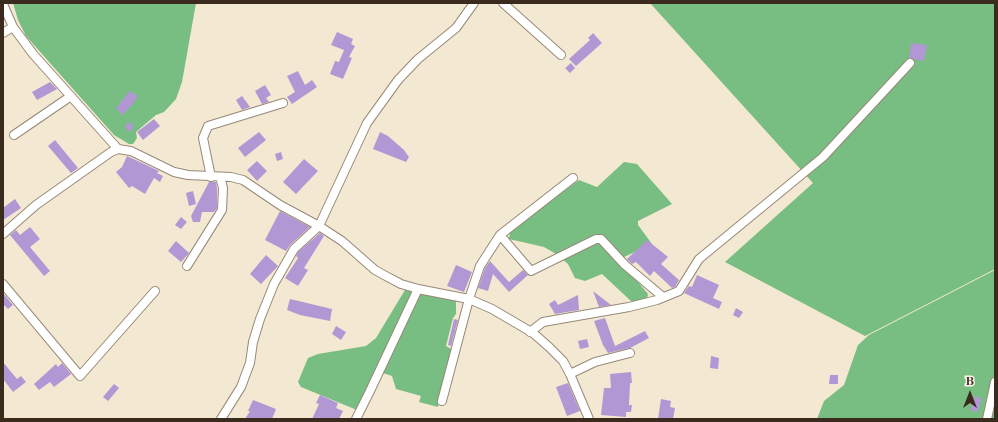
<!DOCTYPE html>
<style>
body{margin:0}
#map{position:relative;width:998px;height:422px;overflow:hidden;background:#f3e8d1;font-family:"Libre Bodoni",serif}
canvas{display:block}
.frame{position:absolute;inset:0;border:4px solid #3b2a1e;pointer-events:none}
.north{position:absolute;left:950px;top:374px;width:40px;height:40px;-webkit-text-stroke:3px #f7f3e8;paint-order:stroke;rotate:0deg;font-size:11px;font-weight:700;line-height:16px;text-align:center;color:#3b2a1e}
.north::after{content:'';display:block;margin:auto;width:14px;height:18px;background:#3b2a1e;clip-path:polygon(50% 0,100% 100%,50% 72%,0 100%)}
</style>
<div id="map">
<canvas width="998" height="422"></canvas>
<div class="frame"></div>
<div class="north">B</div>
</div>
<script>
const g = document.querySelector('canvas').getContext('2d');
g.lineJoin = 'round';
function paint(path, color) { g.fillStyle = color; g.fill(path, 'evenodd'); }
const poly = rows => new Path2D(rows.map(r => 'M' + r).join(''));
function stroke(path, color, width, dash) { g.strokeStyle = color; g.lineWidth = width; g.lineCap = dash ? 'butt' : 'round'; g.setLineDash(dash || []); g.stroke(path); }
paint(poly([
 [13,3,196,3,182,82,176,99,164,112,156,115,136,132,137,138,133,144,129,144,114,135,26,36,18,20],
 [650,3,995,3,995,269,865,336,725,262,813,183],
 [624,162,637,164,672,204,638,221,638,225,652,244,624,257,623,264,648,294,647,299,632,302,602,274,585,281,575,278,568,264,556,254,544,247,509,239,510,232,514,228,579,180,597,187],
 [995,270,994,419,817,419,824,401,844,385,858,345,869,335],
 [409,288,456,299,456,314,453,318,446,346,453,350,438,407,419,402,421,396,396,389,392,376,377,371,357,410,301,387,298,382,308,358,318,354,366,346,376,338,405,290]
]), '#78bd81');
paint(poly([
 [337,32,353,39,351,44,355,46,349,57,352,58,343,79,330,74,335,61,339,62,344,50,331,45],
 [593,33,602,43,576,66,569,59,590,40,588,38],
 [911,43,927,45,924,61,909,58],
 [571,63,575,68,570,73,565,68],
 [298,71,305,85,312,80,317,87,292,104,287,97,295,92,287,76],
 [50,82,57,89,37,100,32,92],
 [265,85,271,95,266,98,269,102,262,104,255,91],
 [130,91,138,96,132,105,122,115,116,108],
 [242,96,250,107,242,110,236,100],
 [154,119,160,126,143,140,137,132],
 [130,122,134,128,128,132,125,125],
 [259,132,266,140,245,157,238,148],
 [380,132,388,136,404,150,409,157,406,162,373,149],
 [55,140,78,168,71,173,48,146],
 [281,152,283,159,277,161,275,154],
 [127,156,159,171,157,173,163,176,160,182,154,178,145,194,132,186,129,188,116,172,122,167],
 [304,159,318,171,296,194,283,182],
 [257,161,267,171,257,181,247,170],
 [209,182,216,182,217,189,217,208,214,212,202,212,200,222,193,222,191,216],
 [193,191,196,204,189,206,186,193],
 [15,199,21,208,3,220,3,208],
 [280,211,310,227,290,245,286,251,265,240],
 [181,217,187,222,181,229,175,225],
 [30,227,40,239,30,247,50,271,44,276,10,235,16,230,20,235],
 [320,233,324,236,304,268,308,270,298,286,285,278,298,258,296,256,298,252],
 [647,240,668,257,661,264,679,280,675,287,672,288,654,271,650,276,636,262,632,264,627,259],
 [176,241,189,253,181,262,168,251],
 [266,255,278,266,261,284,250,274],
 [490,261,509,282,523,270,528,275,509,292,493,274,488,291,478,288,485,268],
 [456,265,472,272,464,292,447,286],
 [697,275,719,285,713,298,722,302,719,309,684,293,689,286,692,287],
 [593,291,611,305,599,307],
 [3,293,13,305,8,309,3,304],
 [578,295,579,310,555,314,549,304,555,300,558,305],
 [290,299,332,309,330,321,300,315,287,310],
 [736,308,743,312,739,318,733,315],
 [605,318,615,346,645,331,649,338,630,348,608,353,603,345,594,321],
 [454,319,458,320,451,346,448,345],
 [336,326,346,332,341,340,332,334],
 [587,339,589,347,580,349,578,341],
 [711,356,719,358,718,369,710,368],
 [3,362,17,379,21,376,26,382,13,392,3,379],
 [62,363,71,374,54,387,50,382,39,390,34,384,56,364,58,367],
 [631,372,632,383,630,383,629,405,632,405,631,412,626,412,626,417,601,415,604,388,611,388,610,374],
 [830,375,838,375,838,384,829,384],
 [568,383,580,411,567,416,556,387],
 [114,384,119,388,108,401,103,397],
 [320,395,338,403,336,408,343,411,339,419,312,419,319,404,316,403],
 [975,396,982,399,977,412,970,410],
 [661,399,671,401,670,407,675,408,673,419,658,419],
 [253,400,276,409,272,419,245,419,250,411,248,411]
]), '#b198d5');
const minor = poly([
 [503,3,561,55],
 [3,4,13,27,33,54,118,149],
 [3,33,13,27],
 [14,135,71,96],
 [211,177,203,138,208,126,283,103],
 [3,234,36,205,111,152,118,149,131,151,174,172,188,175,231,177,243,180,280,205,319,226,342,241,375,270,384,275,401,284,418,289,469,299,492,309,533,333,549,347,563,361,570,374,589,419],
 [500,235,531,271,596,239,601,239,625,265,663,297],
 [187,266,222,210,223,188,220,177],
 [3,284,80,376,155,291],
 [530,332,543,322,629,307,657,300,679,291,699,259,823,157,910,63],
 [570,374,595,362,630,353],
 [442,401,469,299,480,266,500,235,573,178],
 [221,419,241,387,250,363,253,342,260,319,274,284,294,249,319,226,367,123,398,80,418,59,456,28,474,3],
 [356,419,370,391,418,289],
 [987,419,995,382]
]);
stroke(minor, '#978978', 10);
stroke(minor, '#fff', 8);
</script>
